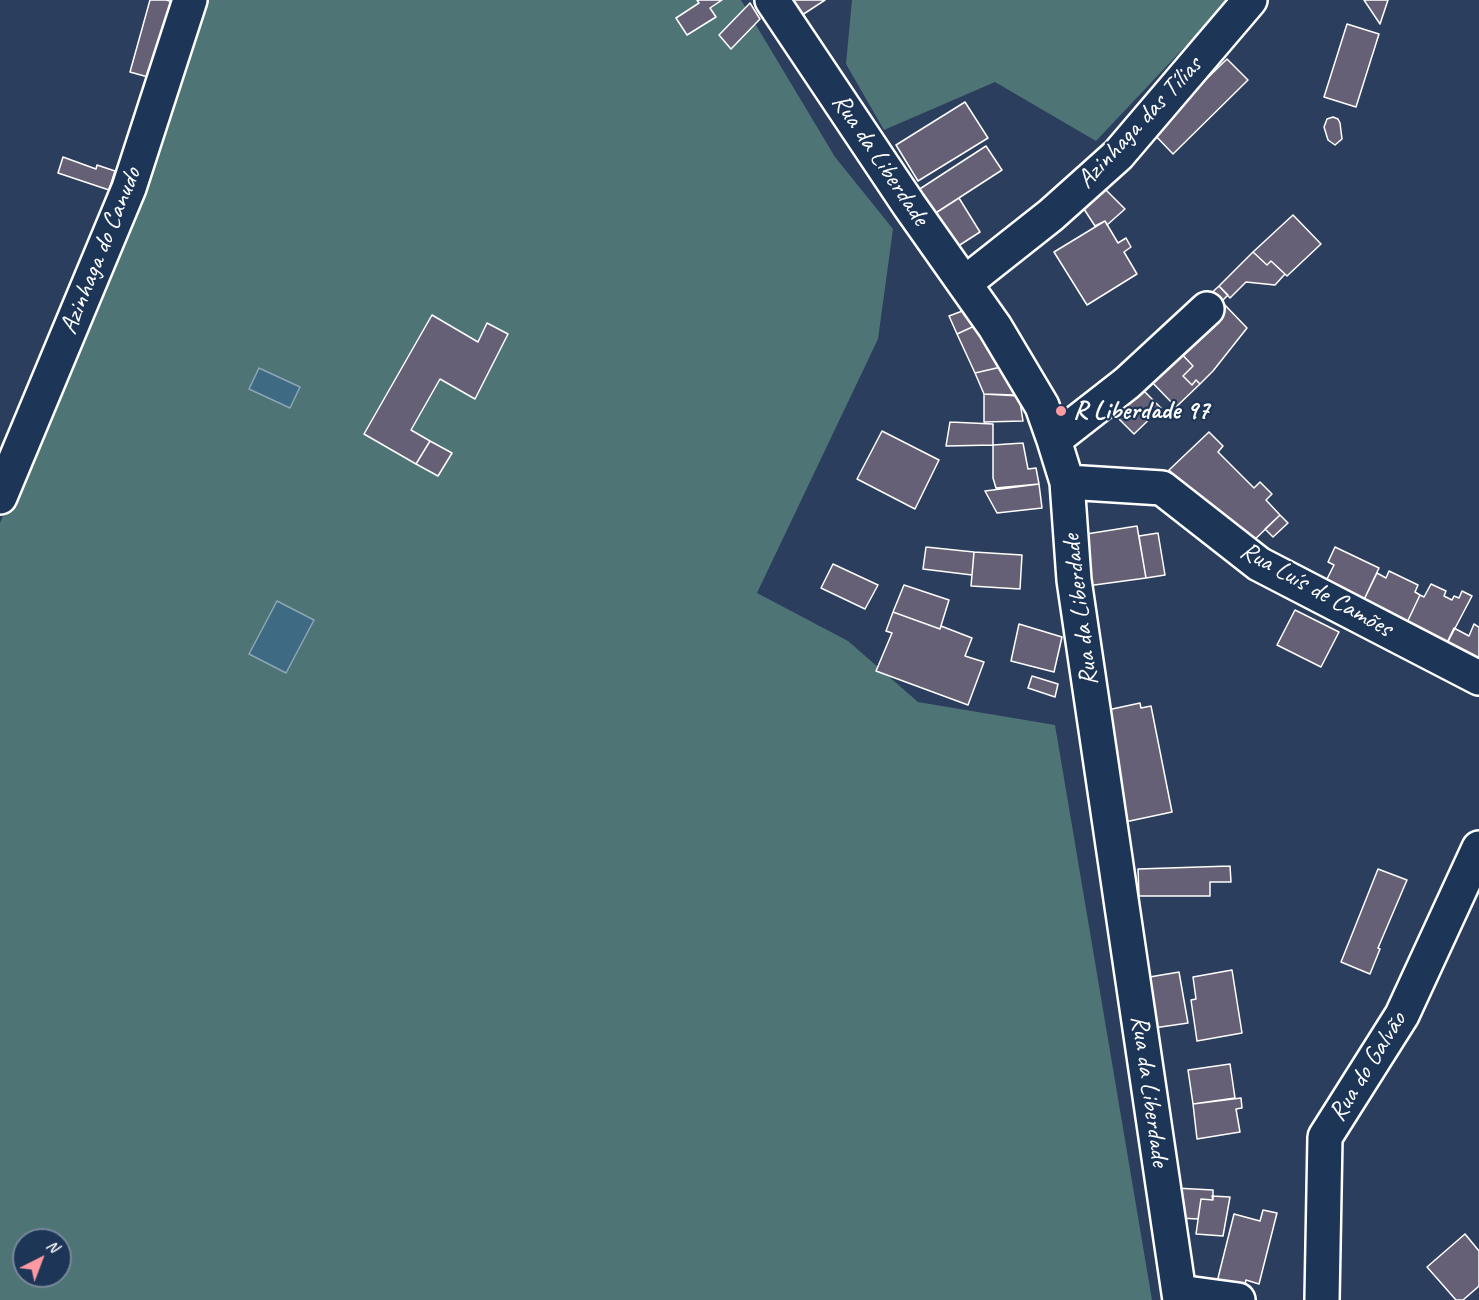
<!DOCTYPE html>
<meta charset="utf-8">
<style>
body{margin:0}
#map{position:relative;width:1479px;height:1300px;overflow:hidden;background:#2b3e5d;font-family:Caveat,sans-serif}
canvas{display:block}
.north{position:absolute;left:12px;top:1228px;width:60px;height:60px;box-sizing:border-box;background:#1d3557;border:2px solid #77869a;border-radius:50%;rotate:42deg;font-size:16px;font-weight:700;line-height:24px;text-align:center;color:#fff}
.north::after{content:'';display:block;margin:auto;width:21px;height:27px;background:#ff9aa2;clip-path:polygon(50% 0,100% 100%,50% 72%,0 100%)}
</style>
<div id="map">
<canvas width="1479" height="1300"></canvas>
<div class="north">N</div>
</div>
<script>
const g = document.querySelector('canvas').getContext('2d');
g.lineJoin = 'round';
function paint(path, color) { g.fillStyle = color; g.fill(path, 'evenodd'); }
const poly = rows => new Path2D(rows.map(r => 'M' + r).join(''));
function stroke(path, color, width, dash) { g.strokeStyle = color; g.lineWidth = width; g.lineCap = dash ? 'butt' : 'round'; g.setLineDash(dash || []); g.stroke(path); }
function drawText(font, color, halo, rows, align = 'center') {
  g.font = font + ' Caveat,sans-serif'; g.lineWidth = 4.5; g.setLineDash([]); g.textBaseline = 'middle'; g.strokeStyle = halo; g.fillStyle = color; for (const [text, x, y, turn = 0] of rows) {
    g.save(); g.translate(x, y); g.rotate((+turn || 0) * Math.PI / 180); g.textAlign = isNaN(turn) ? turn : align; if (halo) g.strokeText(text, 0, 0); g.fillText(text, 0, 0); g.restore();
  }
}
paint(poly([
 [208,0,741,0,835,157,893,229,878,339,757,593,848,641,918,702,1055,725,1152,1300,0,1300,0,523,79,329],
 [24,1240,60,1240,60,1276,24,1276],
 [852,0,1229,0,1096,141,995,82,884,130,846,64]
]), '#4f7476');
const water = poly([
 [259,368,300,387,290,408,249,389,259,368],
 [277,601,314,620,286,673,249,654,277,601]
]);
paint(water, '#3f6a84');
stroke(water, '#8ca6b5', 1.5);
const building = poly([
 [150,0,166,0,176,3,155,79,130,72,150,0],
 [697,0,722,0,710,8,716,17,687,35,676,18,699,3,697,0],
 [783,0,825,0,796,19,783,0],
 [1364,0,1388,0,1380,24,1364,0],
 [750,3,760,19,731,49,719,35,750,3],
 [1347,24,1379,34,1356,107,1324,97,1347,24],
 [1227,59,1248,80,1173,154,1152,132,1227,59],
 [965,102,988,138,918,181,896,145,965,102],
 [1333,117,1338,119,1340,123,1342,139,1335,145,1328,140,1324,127,1327,119,1333,117],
 [986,146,1002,170,931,216,915,192,986,146],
 [63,157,96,169,97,165,115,171,109,190,58,173,63,157],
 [1100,184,1125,209,1107,225,1105,221,1095,226,1080,203,1100,184],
 [959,198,980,232,952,250,931,216,959,198],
 [1293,215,1321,244,1287,276,1271,261,1267,265,1253,252,1293,215],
 [1105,221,1118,243,1126,238,1131,247,1124,252,1137,274,1087,305,1054,252,1105,221],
 [1253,252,1267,265,1271,261,1285,274,1275,285,1246,282,1230,298,1219,286,1253,252],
 [1219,286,1228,295,1216,307,1207,297,1219,286],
 [1222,302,1247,328,1213,371,1200,384,1196,380,1192,385,1183,376,1193,366,1175,347,1222,302],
 [973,307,981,323,957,334,949,316,973,307],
 [432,315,478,342,487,323,508,334,475,399,440,379,411,430,430,441,416,464,364,434,432,315],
 [981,323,1001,367,975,373,957,334,981,323],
 [1175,347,1193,366,1183,376,1192,385,1196,380,1200,384,1176,407,1146,376,1175,347],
 [1001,367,1015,395,984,394,975,373,1001,367],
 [1137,384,1161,408,1134,434,1110,410,1137,384],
 [984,394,1019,396,1023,421,984,422,984,394],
 [950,422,993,424,993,445,946,446,950,422],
 [882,431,939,460,915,509,857,479,882,431],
 [1209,432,1223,446,1218,452,1254,488,1260,482,1272,494,1266,500,1280,515,1246,548,1169,470,1209,432],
 [430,441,452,453,438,476,416,464,430,441],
 [1023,443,1028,469,1036,468,1039,484,996,488,993,478,993,445,1023,443],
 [1039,484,1042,508,997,513,985,491,1039,484],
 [1280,515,1288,523,1273,537,1265,529,1280,515],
 [1137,526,1146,578,1087,586,1080,535,1137,526],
 [1158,533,1165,575,1146,578,1139,536,1158,533],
 [926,547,974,552,972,575,923,569,926,547],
 [1335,547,1379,568,1359,610,1321,591,1334,565,1328,562,1335,547],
 [974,552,1022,555,1020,589,971,586,974,552],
 [833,564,878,585,865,609,821,588,833,564],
 [1389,571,1418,585,1415,592,1420,595,1403,631,1359,610,1377,573,1386,578,1389,571],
 [1431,584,1446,591,1444,596,1452,600,1454,596,1459,598,1462,591,1472,596,1443,651,1403,631,1420,595,1424,597,1431,584],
 [904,585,949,600,940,629,893,612,904,585],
 [1295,610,1339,632,1321,667,1277,645,1295,610],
 [893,612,940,629,941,626,972,638,965,656,984,662,968,705,876,671,892,633,886,631,893,612],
 [1019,624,1062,637,1054,672,1011,661,1019,624],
 [1474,624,1479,627,1479,668,1443,651,1454,628,1469,636,1474,624],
 [1032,676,1058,684,1055,697,1028,688,1032,676],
 [1140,703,1141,708,1151,706,1172,812,1125,822,1103,711,1140,703],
 [1230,866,1231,882,1210,882,1210,896,1139,896,1138,869,1230,866],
 [1378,869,1407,880,1378,948,1380,949,1370,974,1341,962,1378,869],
 [1232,970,1242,1033,1197,1041,1191,1000,1196,999,1193,977,1232,970],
 [1179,972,1188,1023,1147,1029,1138,979,1179,972],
 [1230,1064,1235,1098,1193,1104,1188,1070,1230,1064],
 [1241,1098,1242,1108,1236,1109,1240,1132,1197,1139,1193,1104,1241,1098],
 [1175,1188,1213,1190,1213,1200,1201,1199,1198,1219,1179,1218,1175,1188],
 [1212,1196,1230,1197,1223,1236,1196,1234,1201,1199,1213,1200,1212,1196],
 [1263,1210,1277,1213,1259,1284,1246,1280,1242,1297,1215,1290,1234,1214,1260,1221,1263,1210],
 [1465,1234,1479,1251,1479,1286,1463,1300,1456,1300,1427,1267,1465,1234]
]);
paint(building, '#656076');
stroke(building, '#fff', 1.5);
const minor = poly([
 [772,0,909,205,995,327,1042,406,1054,440,1067,482,1074,580,1180,1300],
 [965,283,1051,215,1118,155,1250,0],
 [1054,440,1127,383,1207,309],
 [1067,482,1162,488,1259,564,1479,678],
 [0,497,129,188,190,0],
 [1179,1292,1238,1300],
 [1322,1300,1325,1137,1402,1015,1479,848]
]);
stroke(minor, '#fff', 38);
stroke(minor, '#1d3557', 33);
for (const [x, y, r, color] of [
 [1061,411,6,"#ff9aa2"]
]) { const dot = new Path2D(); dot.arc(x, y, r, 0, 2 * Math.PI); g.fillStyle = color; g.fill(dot); stroke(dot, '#1d3557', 2); }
drawText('26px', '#fff', '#1d3557', [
 ["Azinhaga das Tílias",1140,123,-47],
 ["Rua da Liberdade",880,160,56],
 ["Azinhaga do Canudo",101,251,-68],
 ["Rua Luís de Camões",1316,590,29],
 ["Rua da Liberdade",1081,610,-97],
 ["Rua do Galvão",1368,1067,-58],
 ["Rua da Liberdade",1149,1091,82]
]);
drawText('bold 26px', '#fff', '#1d3557', [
 ["R Liberdade 97",1073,411]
], 'left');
</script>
